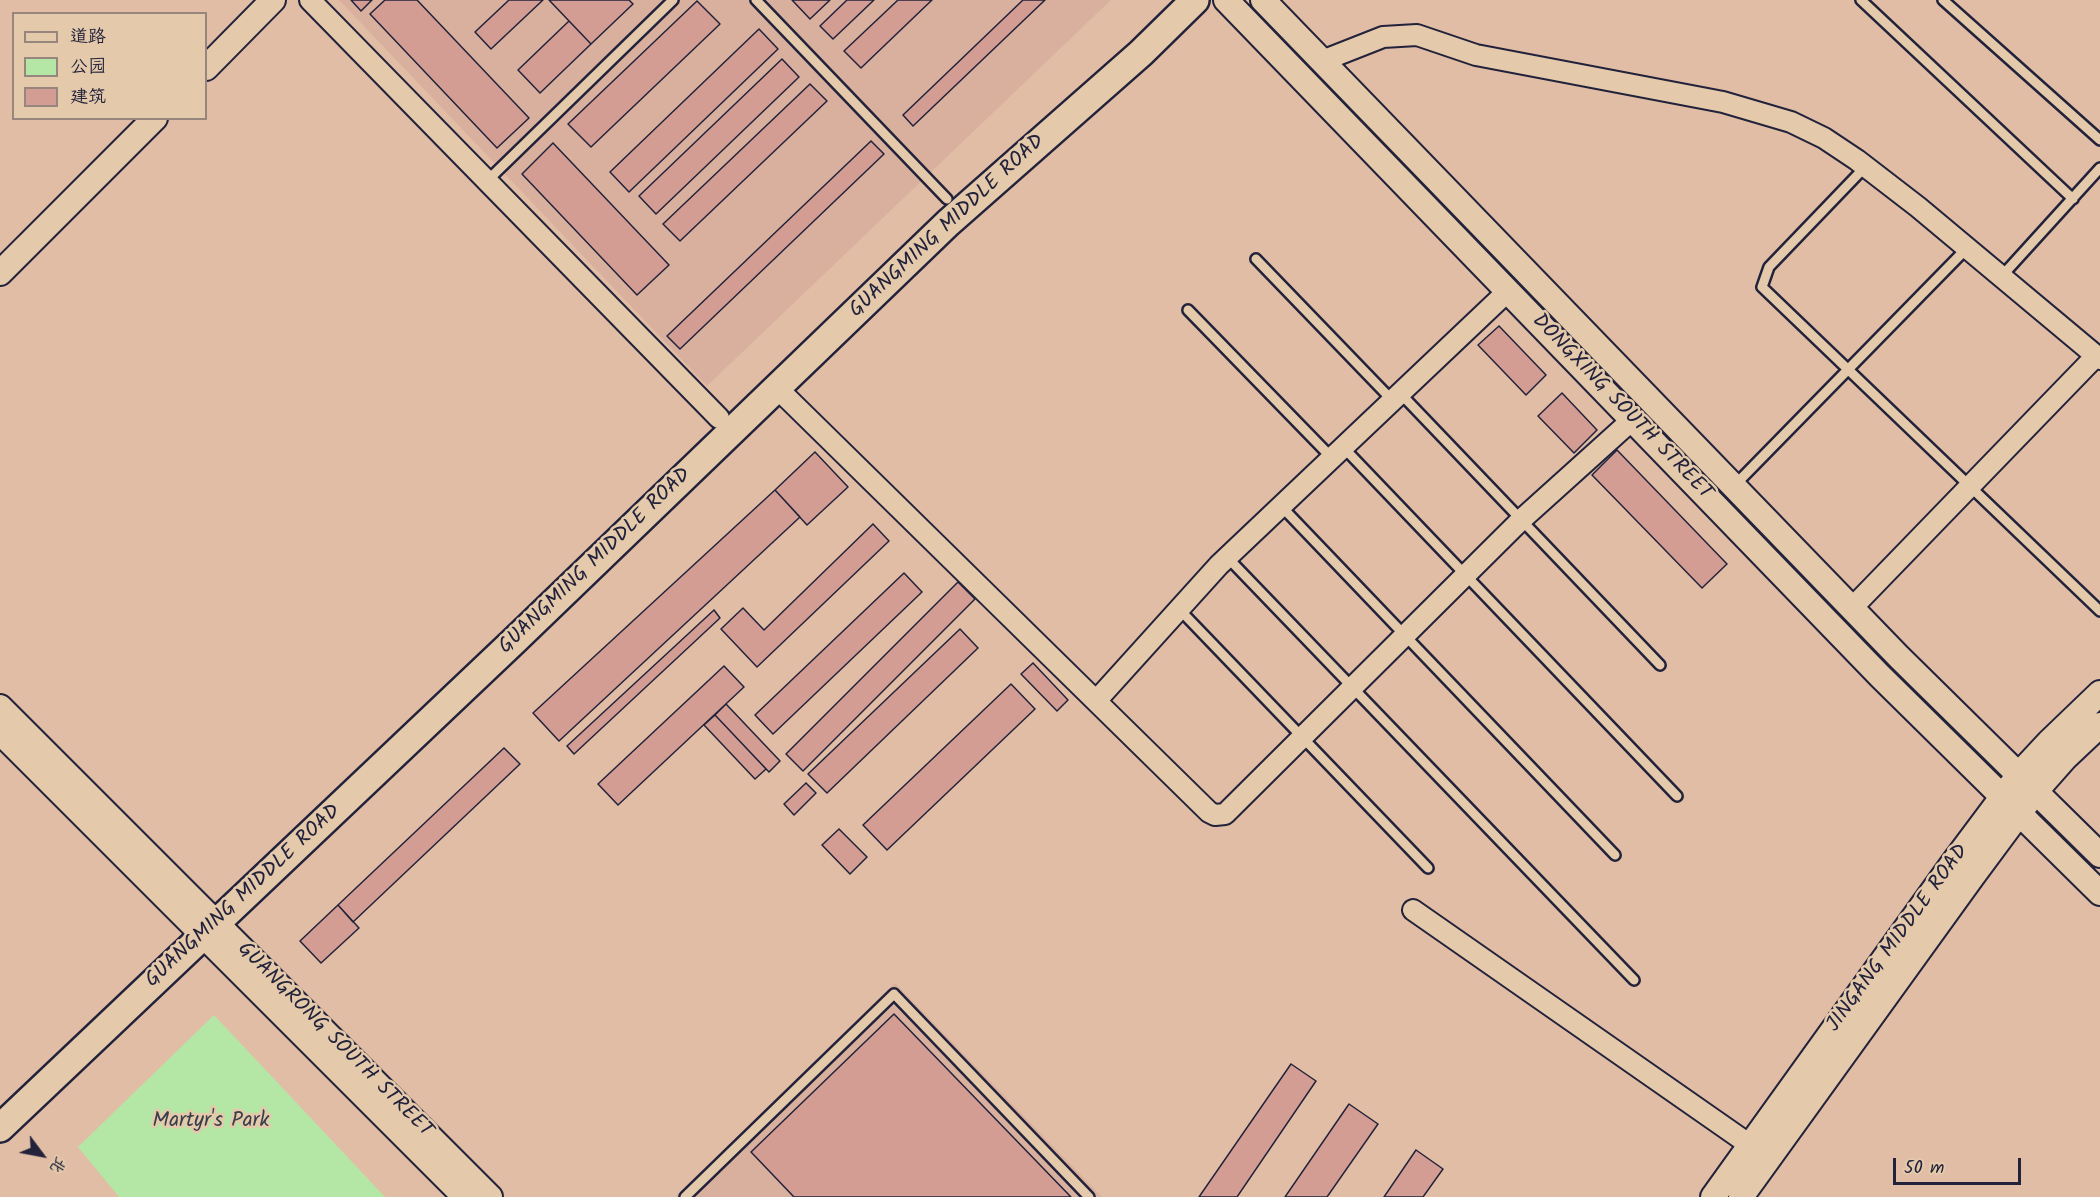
<!DOCTYPE html>
<meta charset="utf-8">
<style>
body{margin:0}
#map{position:relative;width:2100px;height:1197px;overflow:hidden;background:#e1bda5;font-family:Kalam,"LXGW WenKai TC",sans-serif}
canvas{display:block}
.legend{position:absolute;left:12px;top:12px;width:195px;height:108px;box-sizing:border-box;background:#e4c9ab;border:2px solid #96867e;margin:0;padding:8px 10px;list-style:none;font-size:18px;color:#22223b}
.legend li{display:flex;align-items:center;gap:12px;height:30px}
.legend b{width:30px;border:2px solid #96867e}
.north{position:absolute;left:12px;top:1125px;width:60px;height:60px;-webkit-text-stroke:4px #e4c9ab;paint-order:stroke;rotate:122deg;font-size:16px;font-weight:700;line-height:24px;text-align:center;color:#22223b}
.north::after{content:'';display:block;margin:auto;width:21px;height:27px;background:#22223b;clip-path:polygon(50% 0,100% 100%,50% 72%,0 100%)}
.scale{position:absolute;left:1893px;top:1158px;width:128px;height:27px;box-sizing:border-box;border:3px solid #22223b;border-top:0;padding-left:8px;font-size:18px;line-height:21px;white-space:nowrap;color:#22223b;-webkit-text-stroke:4px #e4c9ab;paint-order:stroke}
</style>
<div id="map">
<canvas width="2100" height="1197"></canvas>
<ul class="legend">
<li><b style="height:8px;background:#e4c9ab"></b>道路</li>
<li><b style="height:16px;background:#b4e6a6"></b>公园</li>
<li><b style="height:16px;background:#d49d93"></b>建筑</li>
</ul>
<div class="north">北</div>
<div class="scale">50 m</div>
</div>
<script>
const g = document.querySelector('canvas').getContext('2d');
g.lineJoin = 'round';
function paint(path, color) { g.fillStyle = color; g.fill(path, 'evenodd'); }
const poly = rows => new Path2D(rows.map(r => 'M' + r).join(''));
function stroke(path, color, width, dash) { g.strokeStyle = color; g.lineWidth = width; g.lineCap = dash ? 'butt' : 'round'; g.setLineDash(dash || []); g.stroke(path); }
function drawText(font, color, halo, rows, align = 'center') {
  g.font = font + ' Kalam,sans-serif'; g.lineWidth = 5; g.setLineDash([]); g.textBaseline = 'middle'; g.strokeStyle = halo; g.fillStyle = color; for (const [text, x, y, turn = 0] of rows) {
    g.save(); g.translate(x, y); g.rotate((+turn || 0) * Math.PI / 180); g.textAlign = isNaN(turn) ? turn : align; if (halo) g.strokeText(text, 0, 0); g.fillText(text, 0, 0); g.restore();
  }
}
paint(poly([
 [339,0,1111,0,707,386],
 [895,983,1102,1197,675,1197]
]), '#d9b09e');
paint(poly([
 [214,1015,385,1197,119,1197,78,1147]
]), '#b4e6a6');
const building = poly([
 [351,0,372,0,361,11,351,0],
 [385,0,417,0,529,118,497,148,370,14,385,0],
 [509,0,543,0,491,49,475,32,509,0],
 [549,0,629,0,633,4,591,44,549,0],
 [792,0,830,0,810,19,792,0],
 [847,0,874,0,833,39,820,26,847,0],
 [898,0,932,0,861,68,844,51,898,0],
 [1023,0,1045,0,913,126,903,115,1023,0],
 [697,1,720,24,591,147,568,124,697,1],
 [569,21,591,44,540,93,518,70,569,21],
 [759,29,778,49,629,192,610,172,759,29],
 [782,59,799,77,656,214,639,196,782,59],
 [810,84,827,101,680,241,663,224,810,84],
 [871,141,884,154,680,349,667,336,871,141],
 [553,143,669,265,637,295,522,174,553,143],
 [1499,326,1546,375,1526,395,1478,345,1499,326],
 [1562,393,1597,430,1574,453,1538,416,1562,393],
 [1617,450,1727,564,1702,588,1592,475,1617,450],
 [815,452,848,487,807,525,775,490,815,452],
 [775,490,800,517,559,741,533,713,775,490],
 [873,524,889,541,757,667,721,629,743,608,764,630,873,524],
 [904,573,922,592,773,734,755,715,904,573],
 [958,582,975,599,803,771,786,754,958,582],
 [714,610,720,618,574,754,567,746,714,610],
 [960,629,978,648,827,793,808,774,960,629],
 [1033,663,1068,700,1057,711,1021,674,1033,663],
 [724,666,744,687,618,805,598,784,724,666],
 [1011,684,1035,709,887,850,863,825,1011,684],
 [726,704,780,761,769,772,715,715,726,704],
 [715,715,766,769,755,779,704,725,715,715],
 [504,748,520,764,353,922,338,905,504,748],
 [806,783,816,793,794,815,784,804,806,783],
 [839,829,867,857,850,874,822,845,839,829],
 [338,905,359,928,321,963,300,941,338,905],
 [894,1014,1071,1197,794,1197,751,1152,894,1014],
 [1291,1064,1316,1081,1237,1197,1199,1197,1291,1064],
 [1349,1104,1378,1124,1327,1197,1285,1197,1349,1104],
 [1416,1150,1443,1169,1423,1197,1384,1197,1416,1150]
]);
paint(building, '#d49d93');
stroke(building, '#22223b', 1.5);
const service = poly([
 [756,0,947,199],
 [1861,0,2073,199],
 [1943,0,2100,140],
 [1866,166,1769,267,1762,287,2100,611],
 [487,181,673,0],
 [1256,259,1392,400],
 [2001,277,2100,168],
 [1188,310,1332,458],
 [1400,393,1660,665],
 [1343,447,1677,796],
 [1734,486,1967,248],
 [1281,506,1615,855],
 [1227,557,1634,980],
 [1179,609,1428,868],
 [685,1197,894,994,1089,1197]
]);
const minor = poly([
 [310,0,719,418],
 [1322,61,1383,37,1417,35,1476,55,1723,102,1791,122,1824,138,1857,160,1918,207,2100,359],
 [777,388,1209,812,1215,815,1225,814,1521,520,1632,420],
 [1852,608,2096,356],
 [1096,701,1219,565,1508,291],
 [1413,910,1750,1145]
]);
const tertiary = poly([
 [1226,0,1880,676,2100,893],
 [1263,0,1899,657,2100,855],
 [206,68,273,0],
 [0,273,155,118],
 [0,707,490,1197],
 [0,732,465,1197],
 [1713,1197,1953,863,2021,772,2049,742,2100,693],
 [1741,1197,1972,877,2035,792,2065,758,2100,725]
]);
const secondary = poly([
 [0,1128,514,641,948,223,1141,53,1195,0]
]);
stroke(service, '#22223b', 14);
stroke(minor, '#22223b', 24);
stroke(tertiary, '#22223b', 28);
stroke(secondary, '#22223b', 32);
stroke(service, '#e4c9ab', 9);
stroke(minor, '#e4c9ab', 20);
stroke(tertiary, '#e4c9ab', 24);
stroke(secondary, '#e4c9ab', 27);
drawText('21px', '#22223b', '#e4c9ab', [
 ["GUANGMING MIDDLE ROAD",948,227,-43],
 ["DONGXING SOUTH STREET",1621,408,46],
 ["GUANGMING MIDDLE ROAD",596,562,-44],
 ["GUANGMING MIDDLE ROAD",244,897,-43],
 ["JINGANG MIDDLE ROAD",1899,939,-54],
 ["GUANGRONG SOUTH STREET",334,1041,45]
]);
drawText('21px', '#383f4b', '#e4c9ab', [
 ["Martyr's Park",211,1122]
]);
</script>
